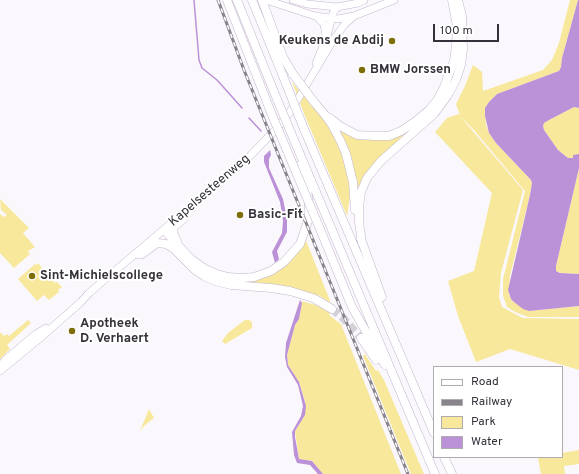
<!DOCTYPE html>
<style>
body{margin:0}
#map{position:relative;width:579px;height:474px;overflow:hidden;background:#fbf8fd;font-family:Overpass,sans-serif}
canvas{display:block}
.legend{position:absolute;left:433px;top:366px;width:130px;height:92px;box-sizing:border-box;background:#fff;border:1px solid #aeacb0;margin:0;padding:5px 7px;list-style:none;font-size:12px;color:#353039}
.legend li{display:flex;align-items:center;gap:8px;height:20px}
.legend b{width:20px;border:1px solid #aeacb0}
.scale{position:absolute;left:433px;top:24px;width:66px;height:18px;box-sizing:border-box;border:2px solid #353039;border-top:0;padding-left:5px;font-size:12px;line-height:14px;white-space:nowrap;color:#353039;-webkit-text-stroke:3px #fff;paint-order:stroke}
</style>
<div id="map">
<canvas width="579" height="474"></canvas>
<ul class="legend">
<li><b style="height:5px;background:#fff"></b>Road</li>
<li><b style="height:5px;background:#89848c"></b>Railway</li>
<li><b style="height:11px;background:#f7e89c"></b>Park</li>
<li><b style="height:11px;background:#bb91d7"></b>Water</li>
</ul>
<div class="scale">100 m</div>
</div>
<script>
const g = document.querySelector('canvas').getContext('2d');
g.lineJoin = 'round';
function paint(path, color) { g.fillStyle = color; g.fill(path, 'evenodd'); }
const poly = rows => new Path2D(rows.map(r => 'M' + r).join(''));
function stroke(path, color, width, dash) { g.strokeStyle = color; g.lineWidth = width; g.lineCap = dash ? 'butt' : 'round'; g.setLineDash(dash || []); g.stroke(path); }
function drawText(font, color, halo, rows, align = 'center') {
  g.font = font + ' Overpass,sans-serif'; g.lineWidth = 4; g.setLineDash([]); g.textBaseline = 'middle'; g.strokeStyle = halo; g.fillStyle = color; for (const [text, x, y, turn = 0] of rows) {
    g.save(); g.translate(x, y); g.rotate((+turn || 0) * Math.PI / 180); g.textAlign = isNaN(turn) ? turn : align; if (halo) g.strokeText(text, 0, 0); g.fillText(text, 0, 0); g.restore();
  }
}
paint(poly([
 [570,0,578,0,562,58,561,67,559,71,497,94,489,102,485,108,486,125,489,133,496,143,531,180,532,183,530,195,510,276,509,294,511,299,514,302,529,311,579,306,579,317,528,317,515,312,507,307,503,296,503,279,525,191,473,129,460,116,523,190,501,273,499,297,502,307,523,318,579,319,579,370,510,349,476,362,458,316,448,281,474,271,492,193,435,132,447,118,459,114,460,115,456,104,465,86,473,65,482,72,483,91,543,70,552,60,559,43],
 [292,82,331,128,348,169,350,197,347,216,305,116],
 [574,107,579,108,579,154,573,158,568,158,558,150,544,130,543,126,544,123,549,120],
 [426,114,401,140,358,196,352,159,345,141,337,127,376,139],
 [579,168,579,274,561,273,556,271,556,266],
 [0,199,29,228,23,233,35,247,28,251,30,254,14,268,0,253,0,214,4,217,7,215,1,210],
 [305,238,331,303,318,295,316,298,237,283,261,278],
 [38,263,55,283,57,282,62,287,58,290,59,292,49,300,44,295,37,301,18,279,35,264,36,265],
 [301,301,316,305,330,313,329,315,341,324,401,474,323,474,312,461,299,459,295,431,305,415,305,401,299,382,288,365,287,355,295,325,299,319,302,303],
 [28,320,31,323,7,345,10,349,0,359,0,332,4,336,7,334,9,336],
 [245,320,249,320,252,322,252,328,225,344,222,341,228,333],
 [365,354,376,371,378,370,384,380,424,474,411,474,363,356],
 [149,409,154,418,144,426,140,431],
 [579,450,579,464,564,466,565,474,541,474,538,458,562,457,562,453]
]), '#f7e89c');
paint(poly([
 [578,0,579,0,579,108,574,107,549,120,544,123,543,126,544,130,558,150,568,158,573,158,573,155,579,154,579,168,556,266,556,271,560,273,579,274,579,306,529,311,523,309,514,302,511,299,508,290,530,195,532,183,531,180,496,143,489,133,485,116,485,108,489,102,497,94,559,71,561,67,562,58],
 [270,150,271,155,269,159,269,168,283,199,287,219,287,232,277,251,279,259,275,263,272,252,282,233,283,221,280,202,264,162,264,156],
 [300,300,302,303,299,319,295,325,287,355,288,365,299,382,306,406,305,415,295,431,295,437,299,459,312,461,323,474,318,474,310,465,297,463,294,455,292,432,301,416,303,406,298,385,287,367,285,357,286,343]
]), '#bb91d7');
stroke(poly([
 [194,0,199,60,202,68,217,80,242,108],
 [249,118,261,131]
]), '#bb91d7', 1.5);
stroke(poly([
 [332,309,343,318,361,338]
]), '#d3d0d6', 8, [8, 4]);
const primary = poly([
 [266,0,315,16,338,19,354,16,394,0],
 [293,0,307,4,337,7,358,3,364,0],
 [316,16,324,24,326,36],
 [316,63,326,39,333,13,337,7],
 [0,367,5,360,36,334,46,328],
 [0,371,39,339,81,302,89,293,248,158,279,126,292,109,332,42,344,25,354,16]
]);
const highway = poly([
 [227,0,272,115],
 [237,0,272,87],
 [252,0,283,76],
 [262,0,283,57,293,74],
 [314,102,325,115,331,123,341,142,346,154,353,182,355,210],
 [330,118,340,126,357,135,375,136,389,136,401,131,416,121,429,110,438,99,444,87,454,61,456,45,457,26,452,0],
 [289,128,435,474],
 [304,129,434,433],
 [320,229,352,307,385,365],
 [164,230,191,259,205,269,217,274,228,277,243,278,254,277,271,271,284,262,300,244,308,221,309,206,307,188,300,165],
 [361,239,382,297],
 [177,241,174,235,173,228,184,218,184,214],
 [362,243,359,222,359,207,361,192,367,178,381,161,434,114,448,95,456,80,461,65,463,49,462,16,458,0],
 [174,249,195,270,204,276,215,281,231,285,271,288,290,291,313,298,332,309],
 [135,254,142,254,157,243,166,244,173,248],
 [361,338,376,360],
 [444,457,452,474]
]);
stroke(primary, '#c3b6cd', 8);
stroke(highway, '#c3b6cd', 9);
stroke(primary, '#fff', 7);
stroke(highway, '#fff', 8);
const rail = poly([
 [218,0,244,70,408,474]
]);
stroke(rail, '#89848c', 3);
stroke(rail, '#fff', 1.5, [4.5]);
const highwayBridge = poly([
 [293,74,314,102],
 [283,76,304,129],
 [272,87,289,128],
 [272,115,320,229]
]);
stroke(highwayBridge, '#c3b6cd', 9, []);
stroke(highwayBridge, '#fff', 8);
for (const [x, y, r, color] of [
 [392,41,4,"#7e6e0a"],
 [362,70,4,"#7e6e0a"],
 [240,215,4,"#7e6e0a"],
 [32,276,4,"#7e6e0a"],
 [72,331,4,"#7e6e0a"]
]) { const dot = new Path2D(); dot.arc(x, y, r, 0, 2 * Math.PI); g.fillStyle = color; g.fill(dot); stroke(dot, '#fff', 1.5); }
drawText('bold 13px', '#353039', '#fff', [
 ["Keukens de Abdij",384,41,"right"],
 ["BMW Jorssen",370,70],
 ["Basic-Fit",248,215],
 ["Sint-Michielscollege",40,276],
 ["Apotheek",80,324],
 ["D. Verhaert",80,339]
], 'left');
drawText('13px', '#353039', '#fff', [
 ["Kapelsesteenweg",210,191,-41]
]);
</script>
